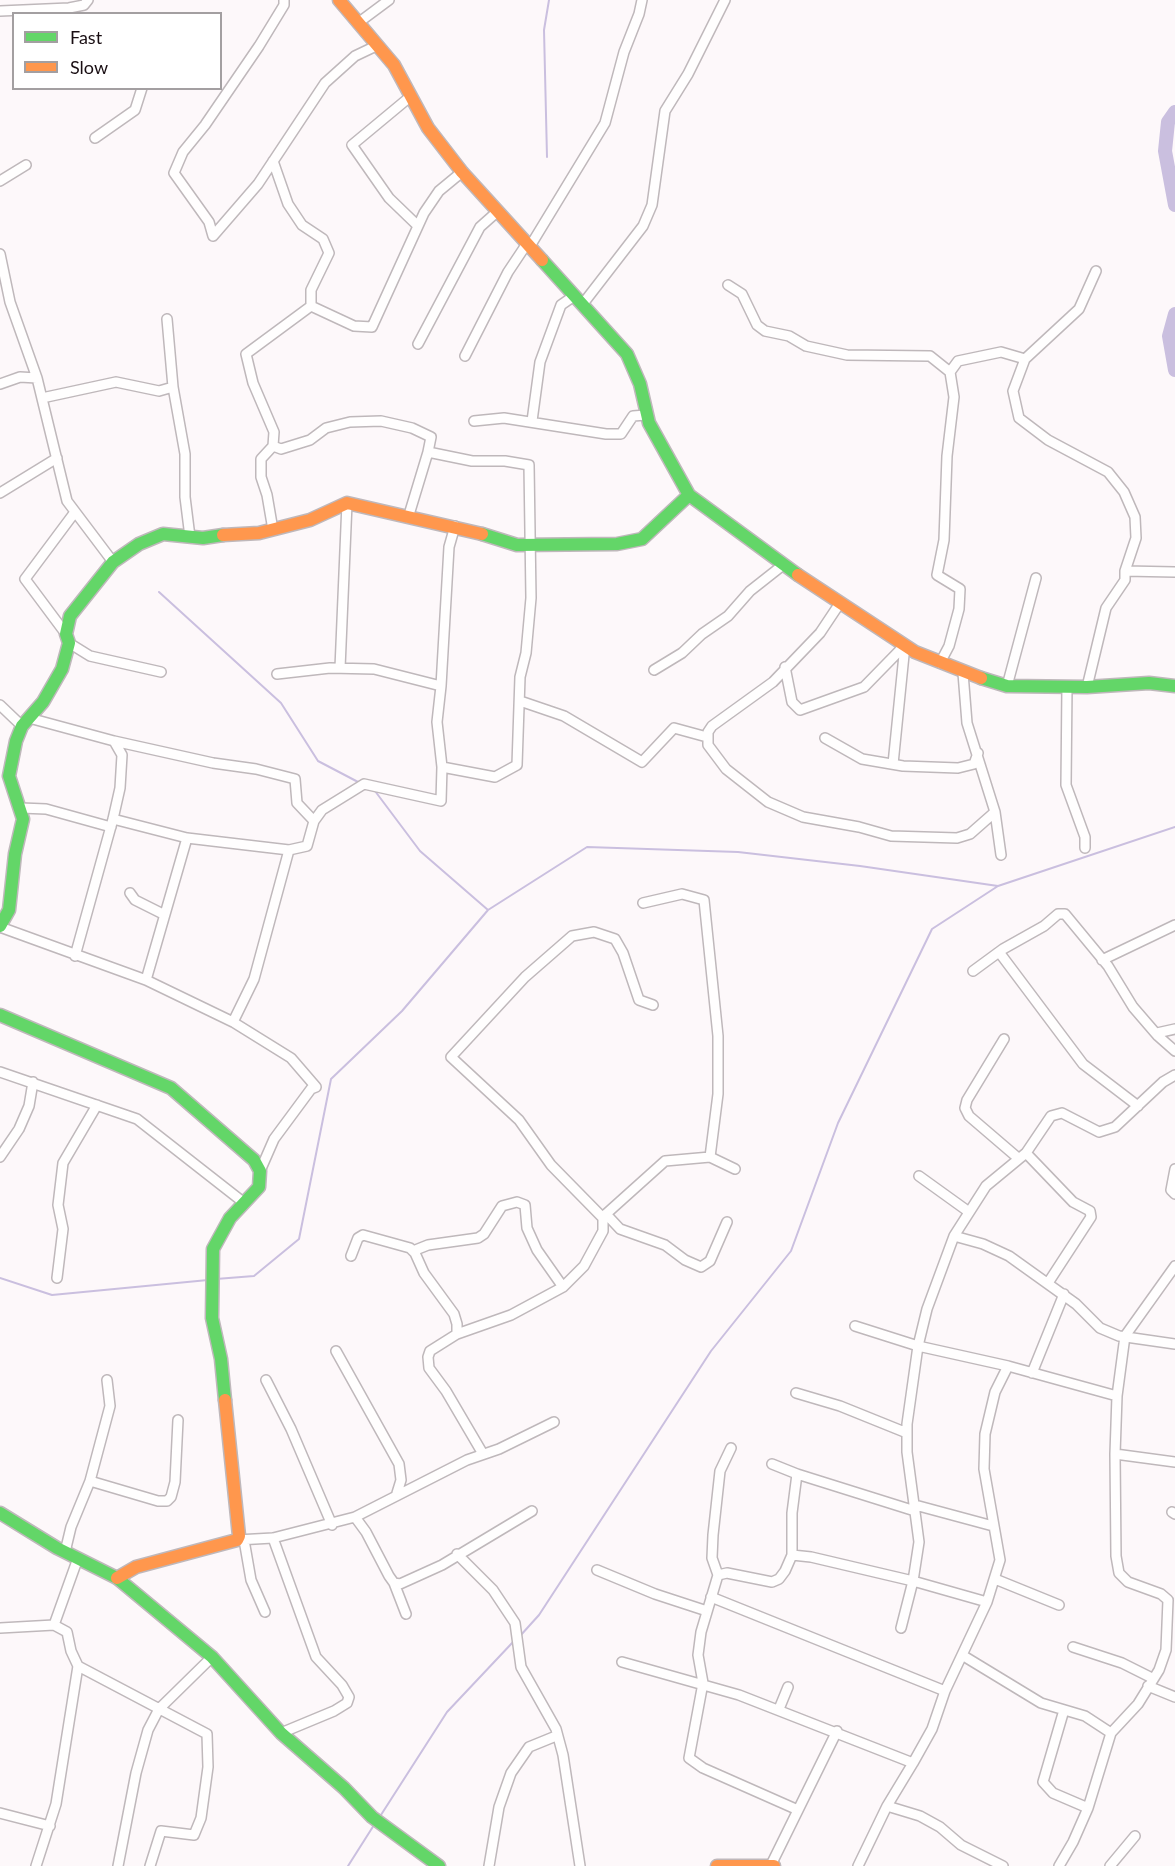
<!DOCTYPE html>
<style>
body{margin:0}
#map{position:relative;width:1175px;height:1866px;overflow:hidden;background:#fdf8fa;font-family:Lato,sans-serif}
canvas{display:block}
.legend{position:absolute;left:12px;top:12px;width:210px;height:78px;box-sizing:border-box;background:#fff;border:2px solid #a39fa1;margin:0;padding:8px 10px;list-style:none;font-size:18px;color:#190e13}
.legend li{display:flex;align-items:center;gap:12px;height:30px}
.legend b{width:30px;border:2px solid #a39fa1}
</style>
<div id="map">
<canvas width="1175" height="1866"></canvas>
<ul class="legend">
<li><b style="height:8px;background:#63d668"></b>Fast</li>
<li><b style="height:8px;background:#ff974d"></b>Slow</li>
</ul>
</div>
<script>
const g = document.querySelector('canvas').getContext('2d');
g.lineJoin = 'round';
const poly = rows => new Path2D(rows.map(r => 'M' + r).join(''));
function stroke(path, color, width, dash) { g.strokeStyle = color; g.lineWidth = width; g.lineCap = dash ? 'butt' : 'round'; g.setLineDash(dash || []); g.stroke(path); }
stroke(poly([
 [547,157,544,30,549,0],
 [159,592,281,703,318,761,360,783],
 [375,791,420,851,488,910],
 [0,1278,52,1295,208,1280],
 [216,1279,254,1276,299,1239,331,1079,402,1011,488,910,587,847,738,852,860,866,998,886],
 [520,1636,539,1615,711,1351,791,1251,838,1123,932,929,998,886,1175,827],
 [379,1818,447,1712,513,1642],
 [348,1866,374,1825]
]), '#cabfdf', 2);
stroke(poly([
 [1175,112,1168,122,1165,151,1175,205],
 [1175,314,1169,336,1175,370]
]), '#cabfdf', 14);
const street = poly([
 [284,0,284,5,259,46,205,125,183,152,174,173,209,222,213,236,258,184,325,83,355,56,376,46],
 [0,11,69,8,84,5,88,0],
 [358,23,389,0],
 [411,96,352,145,389,198,418,226],
 [95,138,135,110,142,88],
 [273,161,288,204,302,225,323,239,329,253,311,290,311,306],
 [0,181,26,165],
 [529,248,605,123,624,52,639,14,642,0],
 [0,254,10,302,37,378],
 [728,285,742,294,757,325,765,331,789,336,806,346,847,355,930,356,950,372],
 [582,305,643,226,652,205,665,111,688,74,725,0],
 [167,319,173,387],
 [418,344,480,227,498,211],
 [465,356,508,272,526,245],
 [0,384,20,377,37,378,67,501,113,562],
 [42,398,116,382,159,391,173,387,185,454,185,497,190,537],
 [474,421,504,418,606,434,621,434,633,416,646,415],
 [532,421,540,362,561,305,574,296],
 [273,446,281,449,310,440,326,428,350,422,381,421,412,428,431,437,428,452],
 [0,493,57,458],
 [408,518,428,452,472,461,505,461,529,465,531,598,526,653,520,677,517,765,495,777,442,767],
 [273,530,267,495,261,477,261,459,273,446,274,432,253,383,246,354,311,306,354,326,372,327,424,213,439,191,462,172],
 [1125,571,1175,572],
 [840,603,820,633,773,682,712,726,708,732,708,745,726,769,768,802,803,817,859,827,891,836,957,838,970,834,995,812],
 [66,634,25,579,75,512],
 [69,643,90,656,161,672],
 [940,663,949,646,959,609,960,589,937,575,944,540,947,456,954,397,950,372,958,361,1001,352,1025,359],
 [785,667,792,702,800,710,864,687,905,645,893,764],
 [340,668,347,503],
 [654,670,682,653,702,634,728,616,750,591,783,565],
 [963,673,967,723,995,812,1001,855],
 [277,674,330,668,374,669,441,686,449,547,455,526],
 [1007,686,1036,578],
 [1067,686,1066,785,1085,837,1085,848],
 [1087,687,1106,608,1125,580,1125,571,1136,538,1135,517,1124,492,1108,472,1048,440,1019,418,1013,391,1025,359,1079,309,1096,271],
 [520,701,564,716,642,762,674,728,707,737],
 [0,705,22,726],
 [29,718,114,741,122,755,120,788,113,819,75,956],
 [825,738,862,759,903,766,958,768,974,764,978,753],
 [114,741,213,763,256,769,295,779,297,803,314,821],
 [21,808,46,809,111,827],
 [113,819,187,838,289,850,307,846,314,821,322,810,364,784,441,801,442,767,437,722,441,686],
 [130,893,135,900,163,914],
 [643,903,682,894,704,900,718,1036,718,1094,710,1157],
 [0,927,146,980,233,1022,291,1058,316,1087,311,1089,274,1139,260,1171],
 [999,952,1083,1064,1138,1106],
 [1102,960,1175,925],
 [973,971,1003,949,1044,926,1058,914,1065,914,1108,966,1133,1007,1158,1036,1175,1051],
 [146,980,187,838],
 [233,1022,254,979,289,850],
 [1157,1033,1175,1029],
 [1004,1039,967,1100,965,1108,969,1116,1018,1158],
 [0,1072,137,1119,243,1202],
 [1175,1075,1163,1082,1115,1127,1099,1132,1062,1113,1051,1116,1026,1153,986,1186,954,1236,983,1244,1009,1256,1076,1304,1100,1328,1119,1336,1175,1344],
 [1026,1153,1073,1202,1090,1211,1091,1217,1048,1283],
 [0,1157,19,1129,29,1106,33,1082],
 [1175,1169,1171,1190,1175,1194],
 [919,1176,969,1212],
 [606,1214,665,1161,710,1157,735,1169],
 [603,1218,551,1165,519,1120,451,1057,525,977,572,936,594,932,615,939,623,953,639,1000,653,1005],
 [954,1236,927,1309,918,1346,907,1424,907,1452,919,1542,913,1581,987,1602],
 [413,1251,428,1245,478,1238,484,1234,502,1206,517,1202,525,1205,527,1228,537,1250,563,1287],
 [351,1256,358,1238,363,1235,410,1248,415,1253,424,1273,454,1314,457,1324,457,1334,430,1351,428,1357,429,1368,446,1391,483,1454],
 [57,1278,63,1229,58,1205,63,1163,97,1105],
 [855,1326,918,1346,1008,1366],
 [457,1334,511,1315,563,1287,584,1266,603,1231,603,1218,606,1214,620,1229,665,1245,685,1260,701,1267,710,1261,727,1222],
 [336,1351,399,1464,401,1480,397,1493],
 [1032,1373,1064,1294],
 [266,1380,291,1429,332,1525],
 [796,1393,840,1406,907,1433],
 [1115,1454,1175,1462],
 [772,1464,797,1474],
 [90,1481,158,1501,167,1501,171,1497,175,1482,178,1420],
 [915,1505,993,1526],
 [1172,1512,1175,1514],
 [355,1517,366,1532,389,1576,394,1583,400,1584,442,1565,532,1511],
 [273,1538,316,1657,342,1685,349,1697,347,1703,334,1711,281,1733],
 [237,1540,273,1538,355,1517,467,1460,499,1449,554,1422],
 [244,1540,251,1580,265,1612],
 [65,1552,71,1527,90,1481,110,1406,107,1380],
 [457,1554,493,1590,515,1623,521,1667,556,1729,563,1755,580,1866],
 [792,1555,792,1513,797,1474,915,1511],
 [78,1558,54,1625,67,1632,71,1651,78,1666,207,1734,208,1767,201,1818,194,1835,161,1831,150,1866],
 [597,1570,655,1594,707,1611],
 [718,1575,701,1632,698,1655,703,1683,689,1758,703,1768,798,1810],
 [718,1575,727,1573,772,1582,779,1579,785,1571,792,1555,811,1557,913,1581,901,1628],
 [718,1575,712,1558,713,1535,720,1471,731,1448],
 [995,1579,1059,1605],
 [394,1583,406,1614],
 [711,1597,945,1691],
 [0,1628,54,1625],
 [1073,1647,1122,1663,1152,1678],
 [962,1655,1041,1703,1085,1716,1111,1733],
 [622,1662,739,1695,913,1763,887,1806,858,1866],
 [1148,1686,1175,1697],
 [779,1709,788,1687],
 [1064,1710,1043,1782,1053,1793,1088,1808],
 [913,1763,932,1729,945,1691,987,1602,1000,1560,984,1469,985,1434,995,1392,1008,1366,1117,1396],
 [887,1806,920,1816,940,1827,961,1845,1003,1866],
 [0,1813,50,1826],
 [771,1865,837,1731],
 [36,1866,56,1804,78,1666],
 [118,1866,136,1773,148,1730,159,1709,212,1657],
 [489,1866,499,1807,511,1773,529,1747,556,1736],
 [1059,1866,1073,1842,1088,1808,1111,1733,1138,1704,1159,1670,1166,1650,1168,1600,1161,1594,1128,1582,1119,1573,1116,1556,1115,1454,1117,1396,1125,1336,1175,1266],
 [1110,1866,1135,1836]
]);
const fast = poly([
 [542,260,627,354,640,384,649,423,689,495,798,575],
 [482,534,517,545,617,544,642,539,689,495],
 [981,678,1007,686,1087,687,1149,683,1175,686],
 [0,926,9,910,15,854,23,819,9,776,16,741,22,726,43,702,62,669,69,643,66,634,70,616,113,562,139,544,163,534,203,538,223,535],
 [0,1015,171,1088,254,1160,260,1171,259,1187,230,1218,213,1249,212,1318,221,1359,225,1400],
 [0,1513,57,1548,117,1578,212,1657,281,1733,344,1788,372,1817,439,1866]
]);
const slow = poly([
 [339,0,394,65,428,128,462,172,542,260],
 [223,535,259,533,310,520,347,503,482,534],
 [798,575,915,652,981,678],
 [117,1578,136,1567,237,1540,239,1536,225,1400],
 [717,1866,774,1866]
]);
stroke(street, '#bfb8bb', 12);
stroke(fast, '#bfb8bb', 15);
stroke(slow, '#bfb8bb', 15);
stroke(street, '#fffefe', 9);
stroke(fast, '#63d668', 12);
stroke(slow, '#ff974d', 12);
</script>
